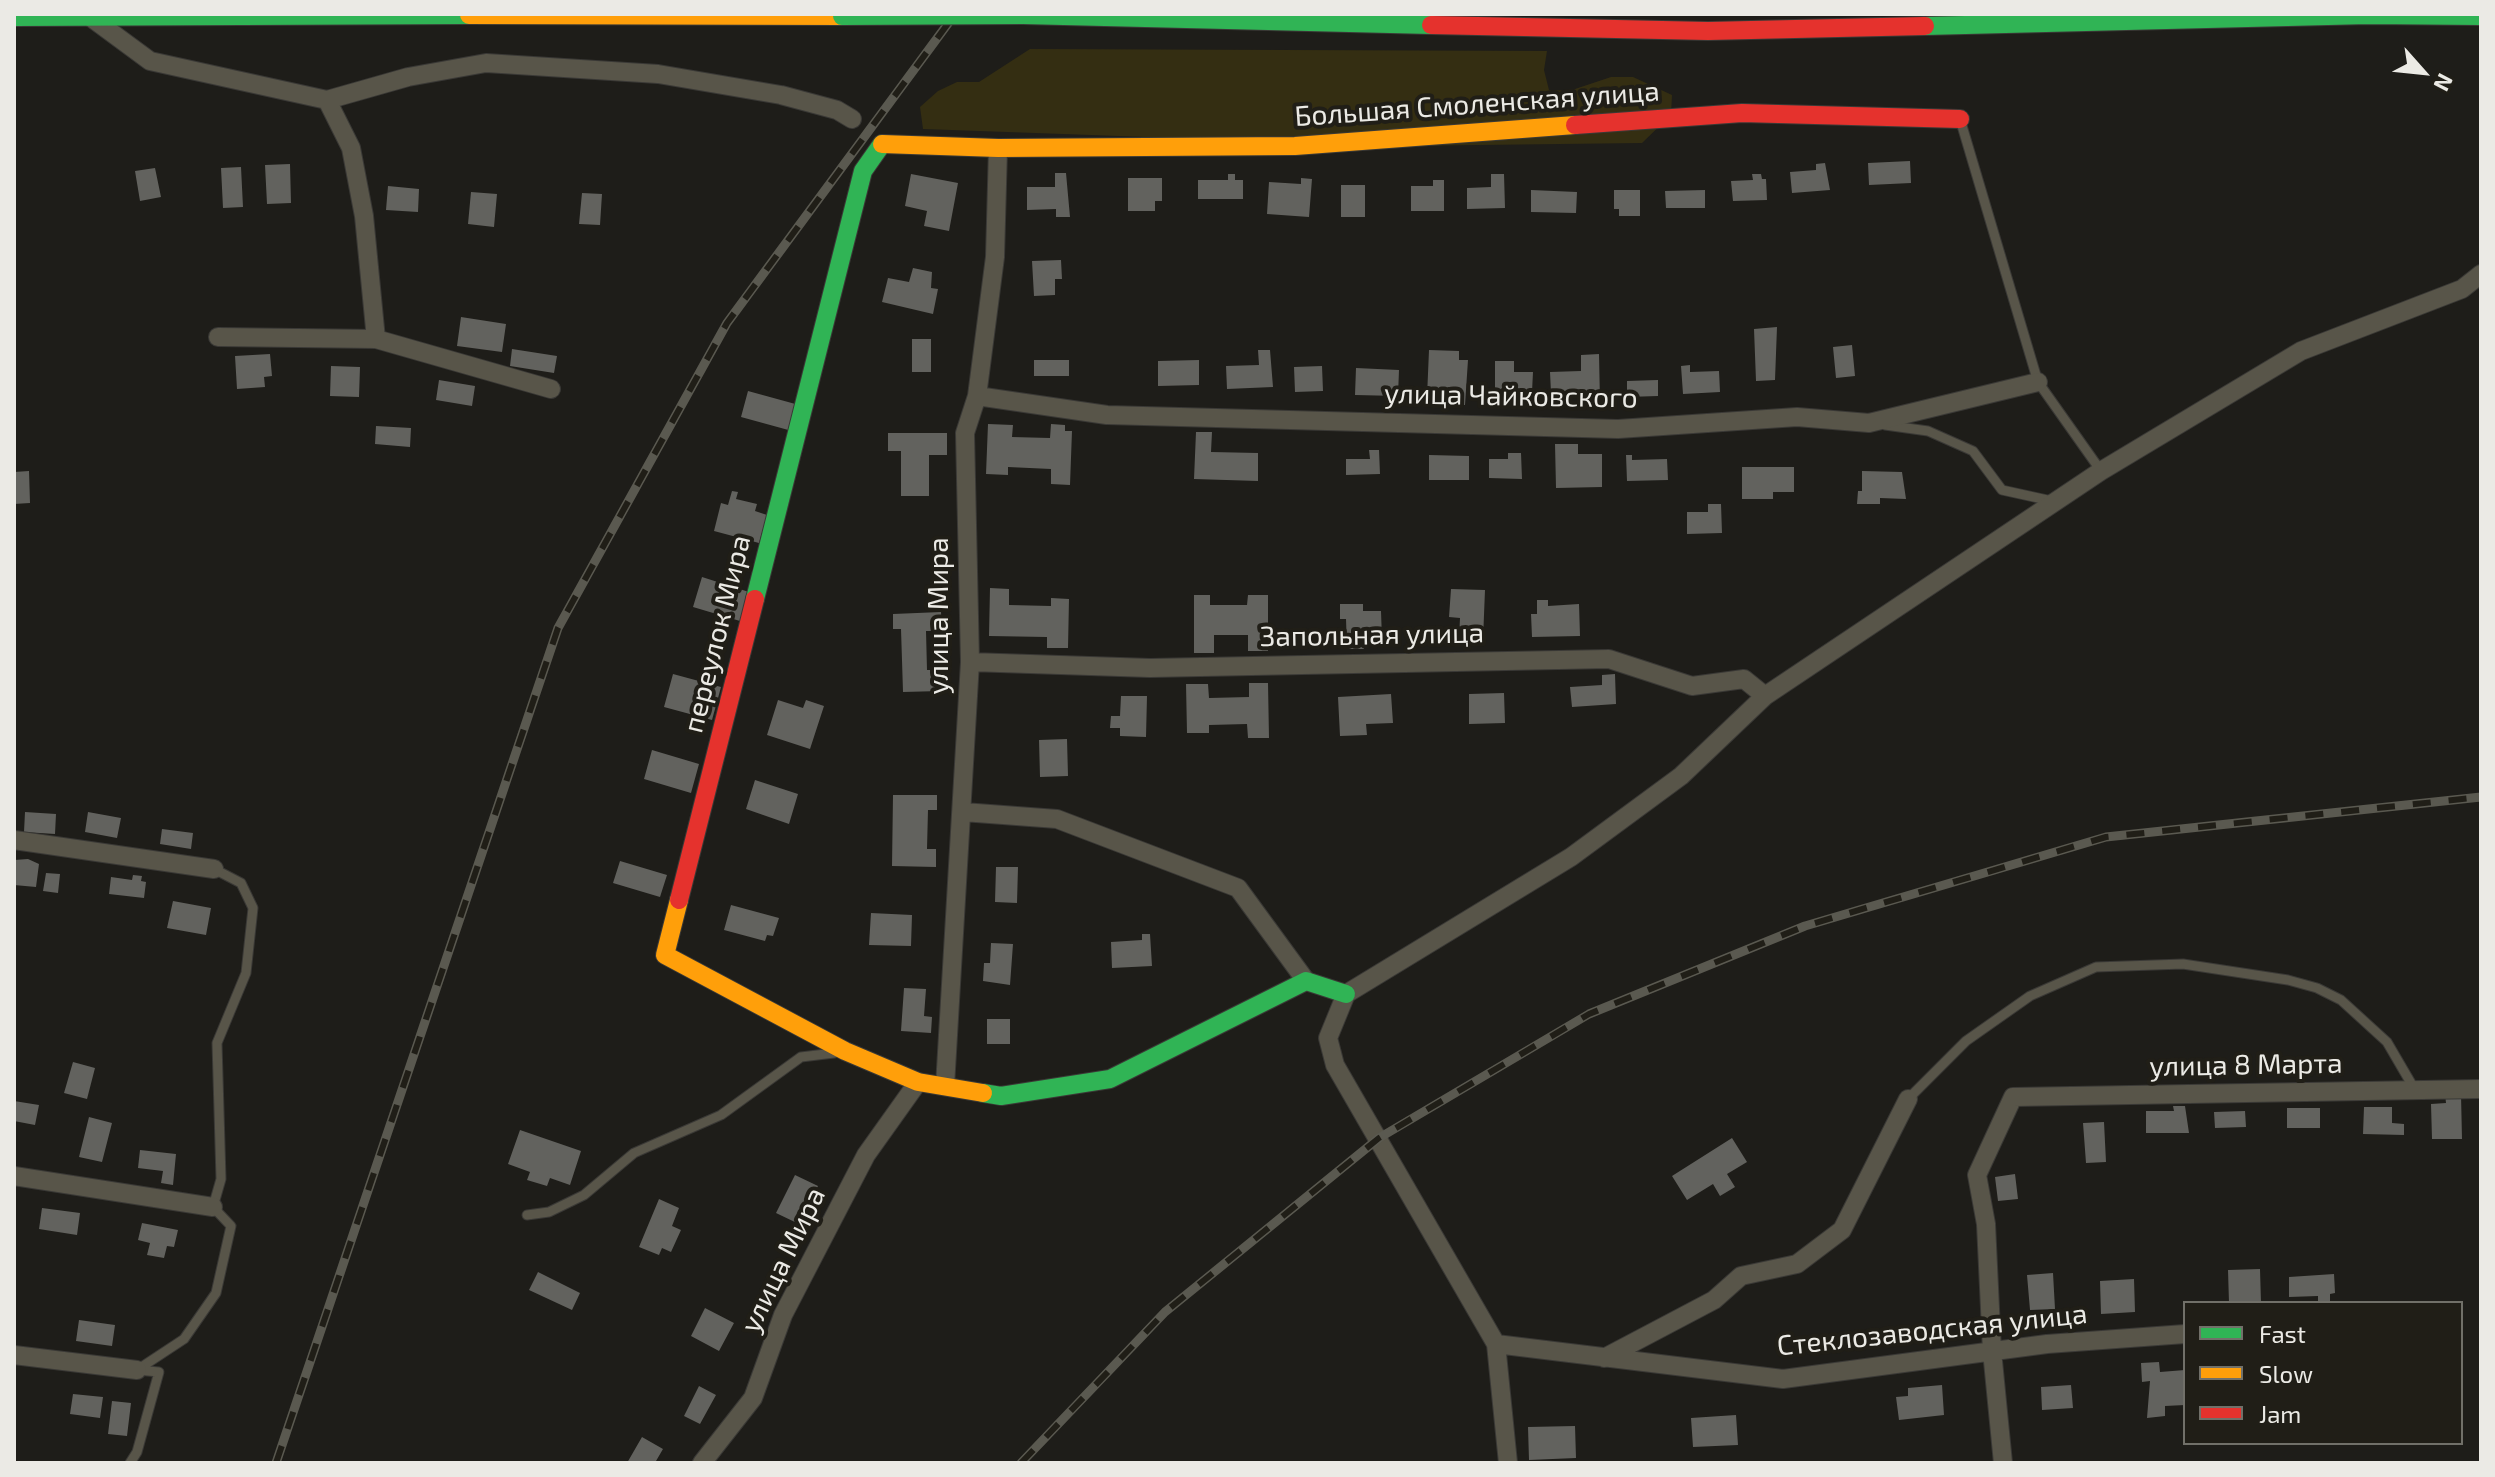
<!DOCTYPE html>
<meta charset="utf-8">
<style>
body{margin:0}
#map{position:relative;width:2495px;height:1477px;overflow:hidden;background:#1e1d19;font-family:"Exo 2",sans-serif}
canvas{display:block}
.frame{position:absolute;inset:0;border:16px solid #ebeae5;pointer-events:none}
.legend{position:absolute;left:2183px;top:1301px;width:280px;height:144px;box-sizing:border-box;background:#201e17;border:2px solid #717069;margin:0;padding:10px 14px;list-style:none;font-size:24px;color:#ebeae5}
.legend li{display:flex;align-items:center;gap:16px;height:40px}
.legend b{width:40px;border:2px solid #717069}
.north{position:absolute;left:2383px;top:32px;width:80px;height:80px;-webkit-text-stroke:6px #201e17;paint-order:stroke;rotate:117deg;font-size:22px;font-weight:700;line-height:32px;text-align:center;color:#ebeae5}
.north::after{content:'';display:block;margin:auto;width:28px;height:36px;background:#ebeae5;clip-path:polygon(50% 0,100% 100%,50% 72%,0 100%)}
</style>
<div id="map">
<canvas width="2495" height="1477"></canvas>
<div class="frame"></div>
<ul class="legend">
<li><b style="height:10px;background:#30b455"></b>Fast</li>
<li><b style="height:10px;background:#ff9f0a"></b>Slow</li>
<li><b style="height:10px;background:#e5322d"></b>Jam</li>
</ul>
<div class="north">N</div>
</div>
<script>
const g = document.querySelector('canvas').getContext('2d');
g.lineJoin = 'round';
function paint(path, color) { g.fillStyle = color; g.fill(path, 'evenodd'); }
const poly = rows => new Path2D(rows.map(r => 'M' + r).join(''));
function stroke(path, color, width, dash) { g.strokeStyle = color; g.lineWidth = width; g.lineCap = dash ? 'butt' : 'round'; g.setLineDash(dash || []); g.stroke(path); }
function drawText(font, color, halo, rows, align = 'center') {
  g.font = font + ' "Exo 2",sans-serif'; g.lineWidth = 8; g.setLineDash([]); g.textBaseline = 'middle'; g.strokeStyle = halo; g.fillStyle = color; for (const [text, x, y, turn = 0] of rows) {
    g.save(); g.translate(x, y); g.rotate((+turn || 0) * Math.PI / 180); g.textAlign = isNaN(turn) ? turn : align; if (halo) g.strokeText(text, 0, 0); g.fillText(text, 0, 0); g.restore();
  }
}
paint(poly([
 [1030,49,1547,51,1544,70,1549,90,1569,91,1611,77,1633,77,1672,95,1671,115,1642,143,1398,146,923,129,920,107,938,91,957,82,979,82]
]), '#342e12');
paint(poly([
 [1910,161,1911,183,1869,185,1868,163],
 [1825,163,1830,190,1792,193,1790,172,1816,170,1816,164],
 [290,164,291,203,267,204,265,165],
 [241,167,243,207,223,208,221,168],
 [155,168,161,197,140,201,135,171],
 [1055,173,1066,173,1070,217,1056,217,1056,209,1027,210,1027,187,1055,187],
 [911,174,958,183,949,231,924,226,927,211,905,206],
 [1228,174,1235,174,1235,180,1243,180,1243,199,1198,199,1198,180,1228,180],
 [1491,174,1504,174,1505,208,1467,209,1467,188,1491,187],
 [1752,174,1761,174,1762,179,1766,179,1767,200,1733,201,1731,181,1753,180],
 [1128,178,1162,178,1162,201,1155,201,1155,211,1128,211],
 [1301,178,1312,179,1309,217,1267,214,1269,182,1301,184],
 [1433,180,1444,180,1444,211,1411,211,1411,186,1433,186],
 [1341,185,1365,185,1365,217,1341,217],
 [388,186,419,189,418,212,386,210],
 [1531,190,1577,192,1576,213,1531,212],
 [1614,190,1640,190,1640,216,1619,216,1619,209,1614,209],
 [1705,190,1705,208,1666,208,1665,191],
 [471,192,497,194,494,227,468,224],
 [582,193,602,194,600,225,579,224],
 [1061,260,1062,279,1055,279,1055,295,1034,296,1032,261],
 [913,268,932,272,931,288,938,289,933,314,882,302,888,278,909,282],
 [461,317,506,324,502,352,457,346],
 [1777,327,1775,380,1756,381,1754,329],
 [912,339,931,339,931,372,912,372],
 [1852,345,1855,376,1836,378,1833,347],
 [512,349,557,356,554,373,510,366],
 [1258,350,1270,350,1273,387,1227,389,1226,366,1259,365],
 [1429,350,1459,351,1459,360,1468,360,1465,405,1453,404,1453,398,1427,397],
 [270,354,272,376,264,377,265,387,237,389,235,356],
 [1599,354,1600,402,1584,403,1584,392,1551,393,1550,372,1581,371,1581,355],
 [1034,360,1069,360,1069,376,1034,376],
 [1199,360,1199,385,1158,386,1158,361],
 [1495,361,1514,361,1514,372,1533,372,1532,392,1495,392],
 [1690,365,1690,372,1719,371,1720,392,1683,394,1681,366],
 [331,366,360,367,359,397,330,396],
 [1322,366,1323,391,1295,392,1294,367],
 [1356,368,1399,370,1398,396,1355,395],
 [439,380,475,386,472,406,436,400],
 [1658,380,1658,396,1627,397,1627,381],
 [748,391,799,405,792,431,741,417],
 [988,424,1013,425,1012,437,1050,438,1051,424,1065,425,1065,431,1072,431,1070,485,1051,484,1051,469,1008,467,1008,475,986,474],
 [376,426,411,428,410,447,375,444],
 [1196,432,1212,432,1211,452,1258,453,1258,481,1194,479],
 [888,433,947,433,947,455,929,455,929,496,901,496,901,451,888,451],
 [1555,444,1578,444,1578,454,1602,454,1602,487,1556,488],
 [1369,450,1379,450,1380,474,1346,475,1346,459,1370,459],
 [1508,453,1521,453,1522,479,1489,478,1489,459,1508,459],
 [1429,455,1469,456,1469,480,1429,480],
 [1626,455,1632,455,1632,460,1667,459,1668,480,1627,481],
 [1742,467,1794,467,1794,492,1773,492,1773,499,1742,499],
 [29,471,30,503,14,504,14,472],
 [1862,471,1902,472,1906,499,1880,498,1880,504,1857,504,1858,491,1862,491],
 [732,491,738,492,736,499,757,504,755,511,767,515,759,543,714,531,721,503,728,505],
 [1708,504,1721,504,1722,533,1687,534,1687,512,1708,512],
 [702,577,749,592,740,621,693,607],
 [990,588,1009,589,1009,605,1051,606,1051,598,1069,599,1068,648,1047,648,1047,637,989,636],
 [1451,589,1485,590,1483,640,1459,639,1460,618,1449,617],
 [1194,595,1210,595,1210,605,1247,605,1248,595,1268,595,1268,651,1248,651,1248,635,1214,635,1214,653,1194,653],
 [1537,600,1548,600,1548,606,1579,604,1580,636,1532,637,1531,614,1537,614],
 [1340,604,1363,604,1363,611,1381,611,1382,639,1363,639,1364,649,1347,649,1346,619,1340,619],
 [941,612,942,631,926,631,927,670,941,670,941,691,903,692,901,629,893,629,893,614],
 [673,674,721,687,712,720,664,707],
 [1615,674,1616,704,1572,707,1570,687,1602,685,1602,675],
 [1249,683,1268,683,1269,738,1248,738,1247,724,1209,725,1209,733,1187,733,1186,684,1208,684,1209,698,1249,697],
 [1504,693,1505,723,1469,724,1469,694],
 [1391,694,1393,723,1366,724,1367,735,1340,736,1338,697],
 [1121,696,1147,696,1146,737,1120,736,1120,728,1110,728,1111,716,1120,716],
 [778,700,803,708,806,700,824,706,810,749,767,735],
 [1067,739,1068,776,1040,777,1039,740],
 [652,750,699,764,691,793,644,779],
 [755,780,798,794,789,824,746,809],
 [893,795,937,795,937,810,928,810,927,849,936,849,936,867,892,866],
 [25,812,56,814,55,834,24,832],
 [88,812,121,818,117,838,85,832],
 [162,829,193,833,191,849,160,844],
 [28,859,39,864,36,887,14,885,14,860],
 [620,861,667,875,660,897,613,883],
 [996,867,1018,867,1017,903,995,902],
 [46,873,60,874,58,893,43,891],
 [133,875,142,876,141,881,146,882,144,898,109,894,111,877,132,880],
 [173,901,211,908,206,935,167,928],
 [731,905,779,918,773,936,767,935,765,941,724,930],
 [871,913,912,915,911,946,869,945],
 [1142,934,1150,934,1152,966,1112,968,1111,942,1142,940],
 [991,943,1013,944,1010,985,983,981,984,963,990,963],
 [904,988,926,989,924,1016,932,1017,931,1033,901,1031],
 [987,1019,1010,1019,1010,1044,987,1044],
 [73,1062,95,1068,87,1099,64,1093],
 [2445,1094,2461,1094,2462,1139,2432,1139,2431,1104,2446,1103],
 [14,1101,39,1105,35,1125,14,1121],
 [2173,1106,2185,1106,2189,1133,2146,1133,2146,1111,2174,1111],
 [2364,1107,2392,1107,2392,1123,2404,1124,2404,1135,2363,1134],
 [2287,1108,2320,1108,2320,1128,2287,1128],
 [2245,1111,2246,1127,2215,1128,2214,1112],
 [89,1117,112,1123,102,1162,79,1157],
 [2104,1122,2106,1162,2086,1163,2083,1123],
 [520,1130,581,1151,570,1185,550,1178,547,1186,527,1180,530,1172,508,1164],
 [1732,1138,1747,1162,1727,1174,1735,1187,1720,1196,1713,1184,1687,1200,1672,1176],
 [140,1150,176,1154,173,1185,161,1183,163,1171,138,1168],
 [2015,1174,2018,1199,1998,1201,1995,1177],
 [795,1175,818,1186,799,1224,776,1213],
 [659,1199,679,1208,672,1226,681,1230,671,1252,662,1248,659,1255,639,1247],
 [42,1208,80,1213,77,1235,39,1229],
 [142,1223,178,1230,174,1247,167,1246,164,1258,147,1255,150,1243,138,1240],
 [2260,1269,2261,1303,2229,1303,2228,1270],
 [538,1272,580,1293,572,1310,529,1290],
 [2053,1273,2055,1309,2030,1310,2027,1275],
 [2334,1274,2335,1293,2330,1294,2330,1301,2318,1302,2318,1296,2289,1297,2289,1277],
 [2134,1279,2135,1312,2101,1314,2100,1281],
 [705,1308,734,1323,719,1351,691,1336],
 [79,1320,115,1325,112,1346,76,1341],
 [2159,1362,2160,1372,2185,1370,2185,1405,2165,1406,2165,1416,2147,1418,2150,1381,2142,1382,2141,1363],
 [1942,1385,1944,1415,1899,1420,1896,1397,1908,1396,1908,1388],
 [2071,1385,2073,1408,2042,1410,2041,1387],
 [699,1386,716,1395,700,1424,684,1416],
 [73,1394,103,1397,100,1418,70,1414],
 [112,1401,131,1403,127,1436,108,1434],
 [1736,1415,1738,1445,1693,1447,1691,1418],
 [1575,1426,1576,1458,1529,1460,1528,1427],
 [642,1437,663,1449,656,1461,660,1463,627,1463]
]), '#62625e');
const lane = poly([
 [1960,119,2038,382,2101,471],
 [1885,425,1928,431,1973,451,2002,490,2052,501],
 [1908,1099,1966,1041,2030,996,2096,967,2183,964,2288,980,2317,988,2341,1000,2387,1042,2415,1090],
 [527,1215,549,1212,584,1195,634,1153,721,1115,801,1057,834,1053],
 [130,1463,137,1452,159,1372,137,1370,184,1339,216,1293,231,1226,213,1207,221,1179,217,1043,246,973,253,908,241,883,214,869]
]);
const street = poly([
 [89,16,150,61,327,100,408,77,486,63,658,74,781,95,837,110,852,119],
 [327,100,351,148,364,216,376,339],
 [218,337,376,339,551,389],
 [977,396,1107,415,1618,429,1797,417,1869,423,2038,382],
 [970,662,1150,668,1609,659,1692,686,1744,679,1765,696],
 [963,812,1057,819,1238,888,1306,981],
 [14,840,214,869],
 [945,1086,970,662,965,433,977,396,995,257,998,148],
 [14,1176,213,1207],
 [1496,1344,1783,1379,2047,1344,2185,1334],
 [14,1355,137,1370],
 [1604,1358,1714,1300,1741,1276,1797,1264,1842,1230,1908,1099],
 [702,1463,753,1398,783,1315,866,1155,918,1082],
 [1508,1463,1496,1344,1335,1065,1328,1038,1346,994,1571,857,1681,776,1765,696,2101,471,2301,351,2462,289,2481,274],
 [2003,1463,1992,1351,1986,1224,1977,1175,2013,1097,2481,1089]
]);
const fast = poly([
 [1023,15,1431,25],
 [14,17,469,15],
 [1925,26,2368,15,2481,16],
 [755,599,863,171,882,144],
 [983,1093,1001,1096,1110,1079,1306,981,1346,994]
]);
const slow = poly([
 [469,15,842,16],
 [882,144,998,148,1295,146,1575,125],
 [679,900,665,955,845,1051,918,1082,983,1093]
]);
const jam = poly([
 [1431,25,1708,31,1925,26],
 [1575,125,1742,113,1960,119],
 [679,900,755,599]
]);
stroke(lane, '#3a3936', 11);
stroke(street, '#3a3936', 20);
stroke(fast, '#3a3936', 20);
stroke(slow, '#3a3936', 20);
stroke(jam, '#3a3936', 20);
stroke(lane, '#585549', 9);
stroke(street, '#585549', 18);
stroke(fast, '#30b455', 18);
stroke(slow, '#ff9f0a', 18);
stroke(jam, '#e5322d', 18);
const rail = poly([
 [276,1463,558,628,727,323,955,14],
 [1021,1463,1165,1312,1379,1138,1589,1014,1805,926,2106,837,2481,797]
]);
stroke(rail, '#5a5950', 9);
stroke(rail, '#201e17', 6, [18]);
const fastBridge = poly([
 [842,16,1023,15]
]);
stroke(fastBridge, '#3a3936', 20, []);
stroke(fastBridge, '#30b455', 18);
drawText('28px', '#ebeae5', '#201e17', [
 ["Большая Смоленская улица",1477,104,-4],
 ["улица Чайковского",1511,396,1],
 ["улица Мира",939,616,-90],
 ["переулок Мира",717,634,-76],
 ["Запольная улица",1372,635,-1],
 ["улица 8 Марта",2246,1065,-1],
 ["улица Мира",783,1260,-64],
 ["Стеклозаводская улица",1932,1330,-6]
]);
</script>
